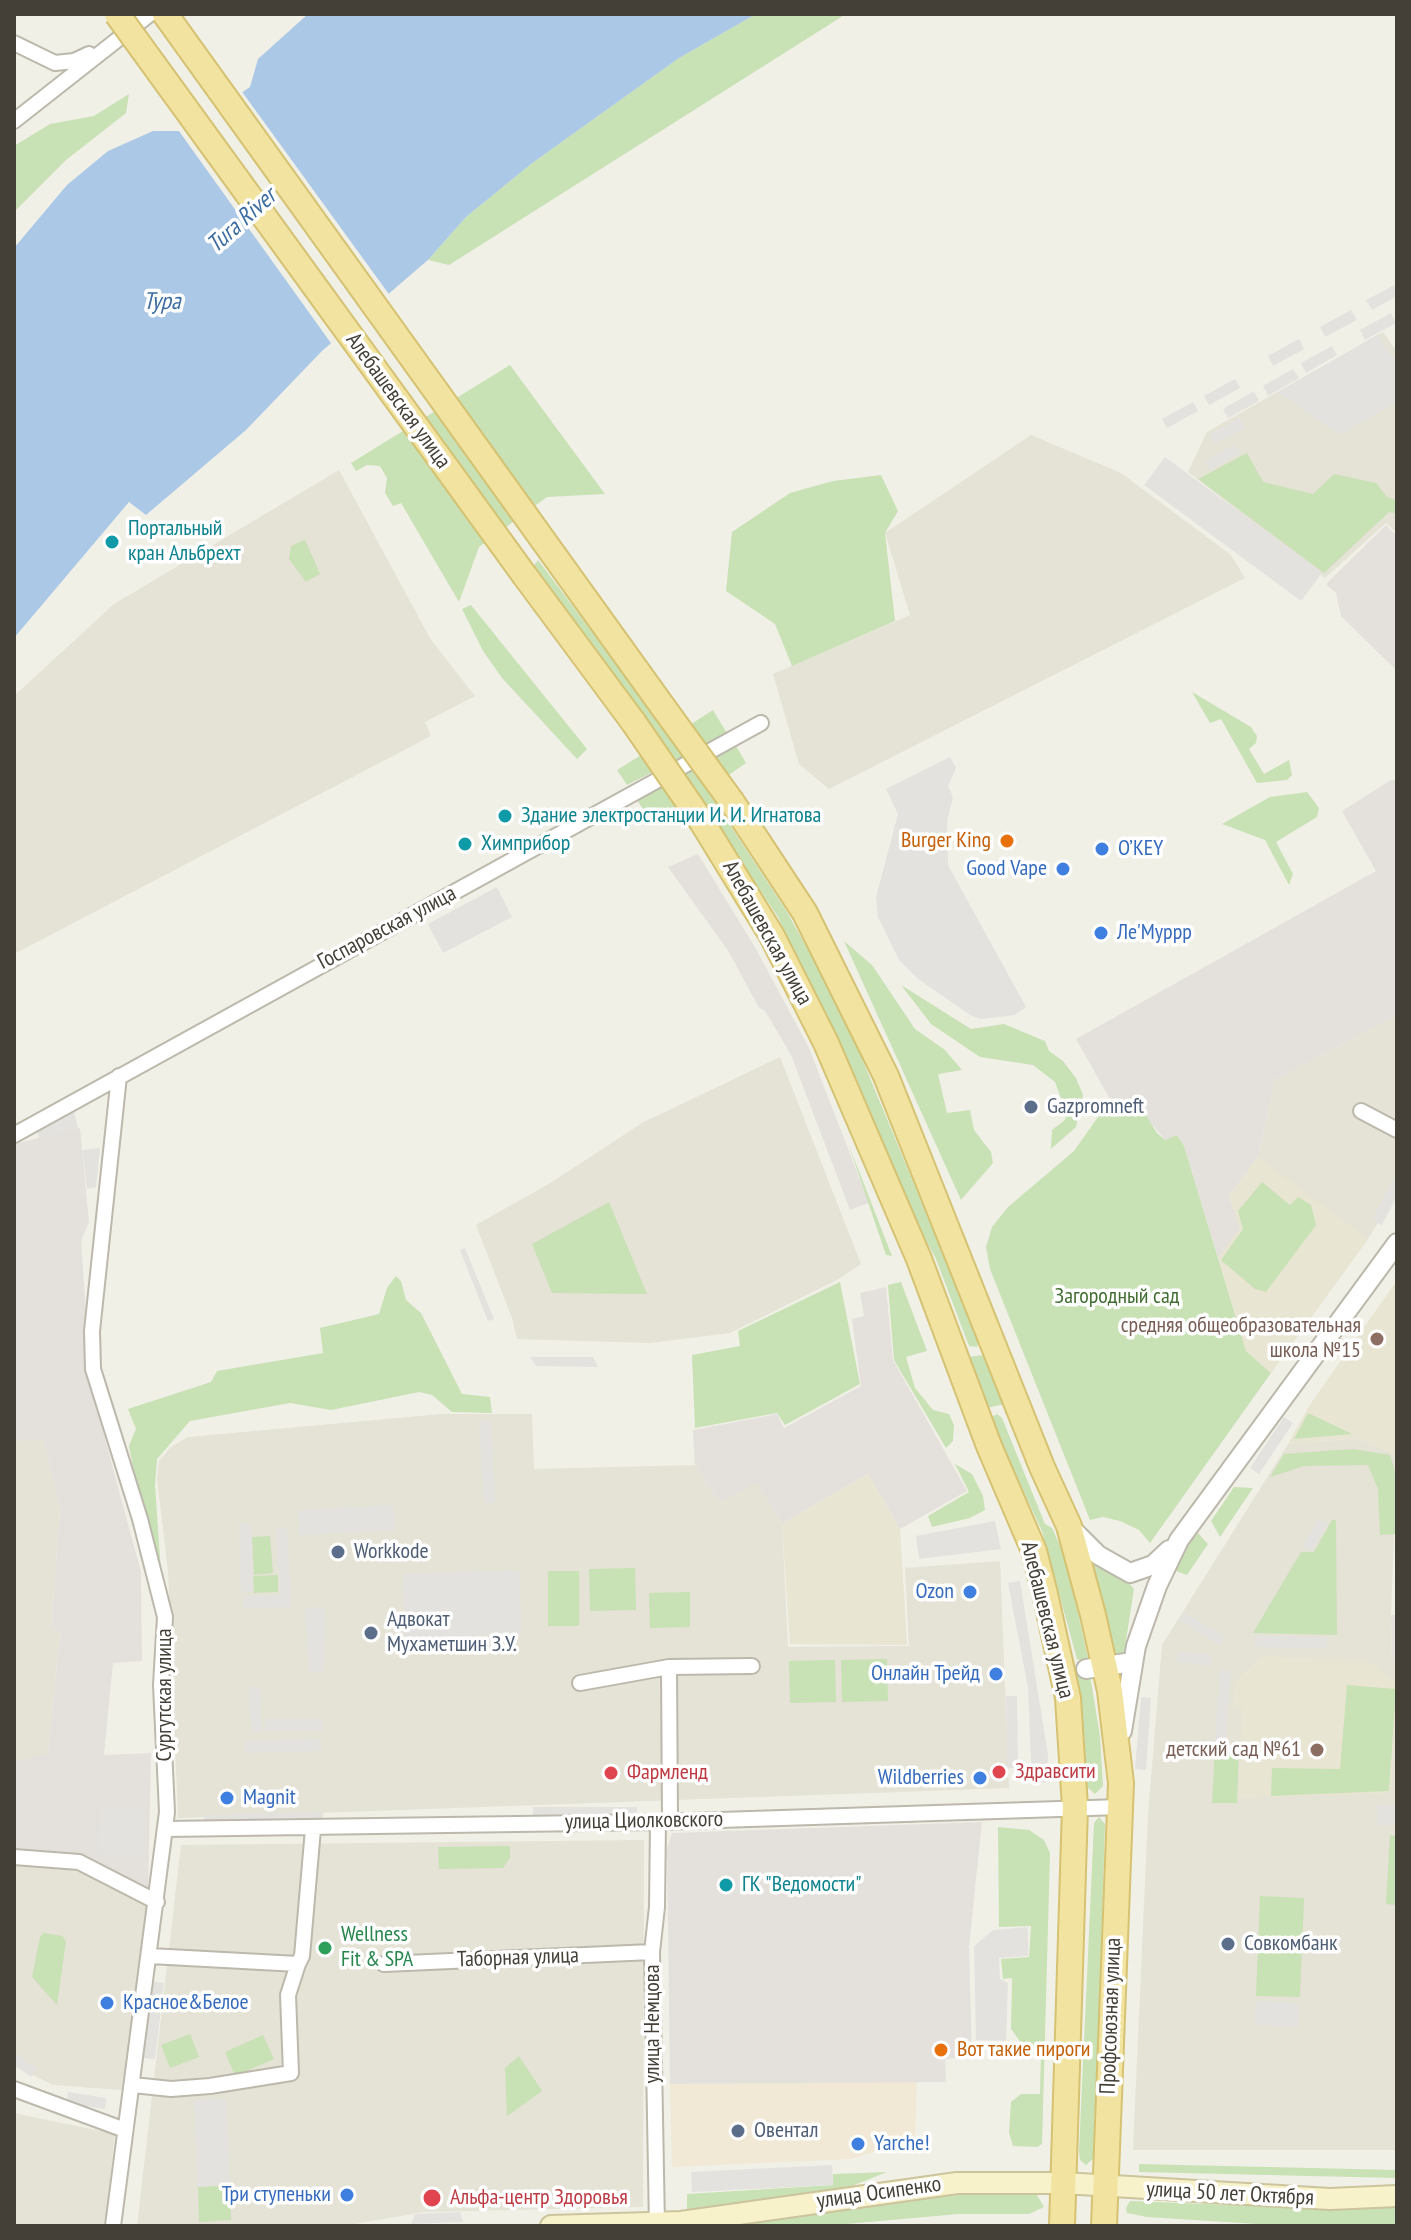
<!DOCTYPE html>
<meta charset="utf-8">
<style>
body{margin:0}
#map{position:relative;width:1411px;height:2240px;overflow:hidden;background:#f1f0e7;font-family:"PT Sans Narrow",sans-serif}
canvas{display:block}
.frame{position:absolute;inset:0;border:16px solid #444037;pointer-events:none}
</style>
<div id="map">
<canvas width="1411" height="2240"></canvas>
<div class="frame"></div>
</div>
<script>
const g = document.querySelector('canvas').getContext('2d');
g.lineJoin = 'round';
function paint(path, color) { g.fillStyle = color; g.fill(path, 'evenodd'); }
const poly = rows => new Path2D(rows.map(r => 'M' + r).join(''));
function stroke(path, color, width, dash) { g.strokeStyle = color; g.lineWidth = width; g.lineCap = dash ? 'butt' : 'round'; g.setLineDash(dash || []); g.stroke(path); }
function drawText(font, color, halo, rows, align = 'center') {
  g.font = font + ' "PT Sans Narrow",sans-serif'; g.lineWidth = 7; g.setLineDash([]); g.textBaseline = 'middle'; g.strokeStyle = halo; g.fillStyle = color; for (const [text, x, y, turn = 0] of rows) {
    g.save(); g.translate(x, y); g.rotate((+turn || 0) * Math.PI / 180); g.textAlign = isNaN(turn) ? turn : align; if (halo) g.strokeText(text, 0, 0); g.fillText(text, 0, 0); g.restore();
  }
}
paint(poly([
 [1383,332,1397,352,1397,533,1386,523,1325,578,1188,472,1207,432],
 [1031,435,1121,473,1231,555,1245,578,829,789,799,764,773,674,910,615,885,533],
 [339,470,431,640,475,696,425,722,431,736,14,954,14,696,114,604],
 [1397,1015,1397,1192,1368,1239,1271,1373,1218,1258,1258,1157,1275,1080],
 [780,1057,861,1264,839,1279,730,1333,650,1343,517,1339,512,1318,476,1225,552,1182,642,1123],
 [441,1414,532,1414,534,1469,695,1465,719,1503,757,1481,782,1524,788,1647,909,1646,905,1568,1000,1561,1009,1788,178,1818,168,1571,157,1478,159,1461,171,1447,188,1437],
 [1358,1438,1397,1455,1391,1615,1392,1662,1397,1662,1397,2150,1133,2150,1148,1815,1162,1645,1288,1444],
 [44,1439,60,1508,51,1630,60,1631,48,1755,14,1762,14,1441],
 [644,1840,643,2207,424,2212,343,2226,137,2226,181,1845],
 [14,1857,79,1862,148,1897,122,2090,53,2085,14,2066],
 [14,2113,115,2134,105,2226,14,2226]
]), '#e5e2d6');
paint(poly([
 [917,2080,915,2140,850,2159,672,2167,670,2084]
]), '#f1e8d5');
paint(poly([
 [1386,525,1397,536,1397,671,1341,616,1336,593,1326,584],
 [1391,780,1397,780,1397,1015,1275,1080,1258,1157,1229,1196,1240,1228,1218,1258,1184,1146,1177,1135,1165,1140,1140,1110,1116,1110,1076,1039,1376,871,1342,811],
 [698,854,756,949,809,1048,869,1203,850,1210,791,1055,765,1011,759,1008,729,952,668,867],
 [80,1128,89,1222,81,1241,91,1387,141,1572,142,1661,113,1663,104,1755,151,1753,148,1897,79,1862,14,1857,14,1762,48,1754,60,1631,51,1630,60,1508,44,1440,14,1441,14,1144],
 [886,1287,893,1360,967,1491,900,1529,868,1474,782,1524,757,1482,719,1503,695,1465,693,1430,777,1414,784,1428,861,1386,852,1319,864,1316,860,1293],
 [1391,1615,1397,1615,1397,1662,1392,1662],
 [982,1822,969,1947,972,2057,945,2059,946,2082,670,2084,667,1850,672,1833]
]), '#e4e1dc');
paint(poly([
 [1258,1157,1368,1239,1271,1373,1246,1351,1218,1258,1240,1228,1229,1196],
 [1397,1280,1397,1455,1358,1438,1288,1444,1309,1406],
 [868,1474,900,1529,907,1645,790,1644,782,1524],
 [1262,1656,1369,1661,1397,1685,1391,1793,1238,1798,1242,1708,1234,1707,1235,1680]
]), '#e9e5d3');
paint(poly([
 [756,14,846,14,449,265,428,260,466,217,531,164,679,58],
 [129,94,126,113,66,160,14,212,14,146,50,124,94,116],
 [510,365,605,494,547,497,479,547,459,602,401,503,393,506,385,493,387,478,380,466,367,465,356,471,351,463],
 [1247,453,1263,482,1313,494,1334,474,1376,483,1387,497,1397,500,1397,514,1389,512,1324,573,1198,479],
 [881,475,898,511,885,533,895,621,792,666,775,624,726,591,732,532,790,493,833,481],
 [305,540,320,574,306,582,289,559,291,546],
 [538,560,671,737,713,710,728,735,684,756,692,768,735,744,746,763,707,790,787,912,843,1013,979,1341,977,1347,969,1346,936,1259,915,1220,864,1098,778,917,698,796,654,825,637,800,683,774,674,761,627,785,617,770,662,742,533,567],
 [471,605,587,749,577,759,502,678,483,651,462,609],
 [1192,692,1251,727,1257,736,1256,743,1249,749,1264,774,1289,760,1292,775,1287,780,1257,783,1221,719,1210,723],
 [1307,792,1319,808,1317,817,1276,842,1293,874,1289,885,1265,840,1222,824,1270,797],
 [844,941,872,965,915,1029,945,1050,962,1070,938,1074,947,1113,970,1110,974,1130,991,1152,993,1163,961,1200],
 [901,985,971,1029,1004,1024,1045,1041,1049,1051,1063,1061,1076,1078,1083,1095,1076,1127,1051,1149,1052,1130,1065,1120,1066,1112,1055,1082,1033,1065,980,1057,931,1024],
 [1134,1096,1157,1133,1165,1140,1177,1135,1184,1146,1246,1351,1271,1373,1150,1543,1139,1530,1120,1521,1103,1517,1090,1520,990,1269,986,1247,992,1227,1008,1207,1074,1151,1110,1100,1116,1110],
 [848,1143,892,1256,886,1255],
 [1262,1182,1290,1205,1298,1197,1311,1205,1316,1225,1266,1292,1255,1289,1221,1260,1243,1229,1238,1211],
 [609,1202,647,1294,552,1293,532,1244],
 [396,1276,401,1281,406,1300,421,1313,462,1394,490,1397,492,1413,452,1412,432,1395,419,1392,331,1410,290,1403,190,1421,157,1459,155,1485,161,1572,141,1511,129,1446,136,1429,128,1409,211,1382,217,1371,323,1353,320,1328,379,1314,387,1288],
 [840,1282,860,1384,785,1425,777,1413,695,1428,692,1355,740,1346,738,1331],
 [901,1282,927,1351,906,1357,915,1388,933,1410,949,1414,954,1425,953,1441,946,1448,894,1360,888,1285],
 [984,1355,1005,1404,987,1408,967,1357],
 [1308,1413,1352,1434,1294,1439],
 [997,1414,1002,1418,1045,1524,1052,1528,1066,1559,1088,1658,1084,1662,1077,1659,1042,1531,992,1424,992,1417],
 [1353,1449,1390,1455,1397,1477,1397,1534,1380,1535,1378,1489,1368,1465,1304,1466,1270,1477,1284,1454],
 [955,1464,972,1474,983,1496,985,1510,970,1518,932,1527,928,1516,969,1492],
 [1234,1487,1253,1488,1220,1537,1211,1521],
 [1332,1520,1336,1520,1337,1635,1253,1633,1301,1552,1314,1552],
 [1197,1532,1208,1544,1187,1575,1170,1569],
 [270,1536,273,1573,254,1575,252,1537],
 [1091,1564,1128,1582,1134,1589,1124,1653,1118,1657,1113,1657],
 [635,1568,636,1610,590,1611,589,1569],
 [548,1571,579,1571,579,1626,548,1626],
 [278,1575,278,1592,254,1593,253,1576],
 [690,1592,690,1627,650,1628,649,1593],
 [887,1659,888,1701,842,1702,841,1660],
 [835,1660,836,1702,790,1703,789,1661],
 [1072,1669,1090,1675,1100,1736,1103,1786,1095,1794,1087,1787,1084,1732],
 [1347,1685,1396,1689,1389,1791,1271,1796,1272,1768,1340,1769],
 [1215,1747,1239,1748,1237,1803,1212,1803],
 [1099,1817,1105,1824,1099,2014,1093,2159,1086,2165,1080,2160,1079,2151,1094,1823],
 [998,1827,1029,1830,1044,1840,1050,1853,1042,2144,1037,2147,1013,2146,1009,2133,1011,2102,1021,2094,1040,2094,1041,2054,1029,2054,1011,2029,1012,1978,1003,1979,1001,1959,1029,1957,1031,1926,999,1927],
 [1390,1835,1397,1836,1397,1905,1386,1904],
 [510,1846,510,1858,503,1868,439,1869,438,1847],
 [1260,1896,1304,1898,1300,1997,1256,1996],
 [44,1933,62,1936,66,1941,57,2005,32,1977,40,1937],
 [190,2034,199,2057,170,2068,161,2045],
 [263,2035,274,2059,235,2076,225,2052],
 [519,2056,542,2091,507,2116,505,2068],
 [1139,2164,1397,2170,1397,2178,1139,2172],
 [887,2172,852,2186,687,2211,687,2194,833,2185,833,2174],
 [230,2185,231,2220,199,2222,198,2187],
 [959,2195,1037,2195,1044,2207,1029,2214,959,2214,823,2226,715,2226,890,2200],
 [1130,2201,1331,2209,1397,2207,1397,2226,1289,2226,1147,2217,1127,2213,1126,2208]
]), '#c8e1b5');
paint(poly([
 [1397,284,1397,296,1372,310,1366,300],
 [1351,310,1357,320,1325,337,1320,327],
 [1391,313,1396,323,1365,340,1360,330],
 [1377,335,1397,363,1397,402,1340,435,1278,392],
 [1299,339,1304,349,1273,366,1268,356],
 [1332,346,1337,355,1306,373,1301,363],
 [1293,369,1299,378,1268,396,1263,386],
 [1235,379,1240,388,1209,405,1204,396],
 [1254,391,1259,401,1228,418,1223,409],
 [1193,402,1198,411,1167,428,1162,419],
 [1240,418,1245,428,1214,444,1209,435],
 [1236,444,1241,453,1210,470,1205,461],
 [1165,457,1322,573,1301,601,1144,485],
 [950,757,956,768,948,786,953,797,947,822,948,865,1026,1007,1015,1015,981,1019,970,1015,917,978,899,960,878,917,876,897,898,814,886,789],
 [497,887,512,917,443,953,428,924],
 [74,1110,78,1129,39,1139,37,1129],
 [100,1148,96,1187,87,1189,82,1150],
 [1396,1174,1397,1196,1382,1225,1372,1220],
 [465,1248,494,1319,488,1321,460,1250],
 [530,1357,593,1357,598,1367,536,1366],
 [1284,1417,1293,1423,1259,1474,1250,1468],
 [491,1420,495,1503,484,1503,479,1421],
 [394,1505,395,1530,299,1535,298,1510],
 [1318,1520,1327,1525,1312,1551,1303,1546],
 [995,1521,1001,1549,919,1559,916,1536],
 [239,1523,251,1523,253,1591,241,1592],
 [287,1528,291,1593,283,1594,291,1595,291,1607,243,1608,243,1596,280,1595,276,1529],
 [519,1570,522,1634,405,1638,403,1574],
 [1020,1581,1048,1755,1047,1782,1032,1783,1028,1688,1008,1583],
 [325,1607,324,1671,309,1672,305,1608],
 [1184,1612,1224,1637,1220,1645,1179,1620],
 [1255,1636,1327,1637,1327,1648,1255,1647],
 [1179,1651,1212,1655,1211,1666,1177,1661],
 [1220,1670,1231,1671,1225,1743,1215,1742],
 [249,1687,260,1687,262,1732,251,1732],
 [1006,1696,1017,1696,1018,1768,1007,1768],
 [1141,1697,1151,1698,1146,1770,1135,1769],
 [323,1719,323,1731,265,1731,265,1719],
 [321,1739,321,1751,244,1753,244,1741],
 [1377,1805,1397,1806,1396,1825,1377,1825],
 [101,1807,144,1810,142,1857,98,1854],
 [533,1807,637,1807,637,1820,533,1820],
 [323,1812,323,1823,205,1826,204,1815],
 [1028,1927,1028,1956,999,1958,1000,1979,1008,1983,1006,2041,976,2040,974,1946,993,1930],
 [153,1981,164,1983,155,2059,143,2058],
 [1256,2001,1299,2003,1298,2027,1254,2025],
 [14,2052,37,2068,31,2077,14,2065],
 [68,2092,106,2098,105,2109,67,2103],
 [226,2099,230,2185,198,2187,194,2100],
 [832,2165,833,2185,692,2192,691,2172],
 [460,2212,463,2222,411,2224,415,2214]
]), '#e3e2df');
paint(poly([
 [308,14,756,14,679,58,531,164,466,217,428,260,322,351,246,430,146,515,129,502,14,638,14,248,67,185,108,151,153,131,186,131,250,87,258,59]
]), '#abc8e7');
paint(poly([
 [240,89,391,297,333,346,176,127,184,127]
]), '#f1f0e7');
const minor = poly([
 [14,43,55,63,74,61,89,54],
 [14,121,150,14],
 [1361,1111,1397,1130],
 [14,1135,761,723],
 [669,1667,670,1821],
 [580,1683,669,1667,752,1666],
 [166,1829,658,1822,1121,1807],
 [14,1857,79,1862,157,1902],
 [150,1956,298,1964,302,1956,313,1829],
 [384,1964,652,1952],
 [133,2085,171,2089,210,2086,291,2073,288,1995,298,1964],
 [14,2089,125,2130],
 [113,2226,167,1812,161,1685,165,1617,140,1519,93,1369,92,1331,119,1076],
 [657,2226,652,1952,657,1907,658,1822]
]);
const tertiary = poly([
 [1071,1528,1098,1555,1130,1573,1153,1565,1169,1550],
 [1086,1669,1132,1662],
 [1122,1731,1136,1646,1157,1586,1179,1540,1397,1243]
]);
const secondary = poly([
 [551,2226,681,2222,957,2183,1063,2183,1330,2199,1397,2196]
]);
const primary = poly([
 [165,14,663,707],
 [525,576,634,723],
 [732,802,805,913,886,1076,1042,1467,1069,1526,1093,1615,1110,1691,1121,1783,1104,2226],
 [702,822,772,936,826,1043,919,1259,989,1446,1034,1551,1045,1594,1068,1698,1075,1807,1062,2226]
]);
stroke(minor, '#bcb8ab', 18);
stroke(tertiary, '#bcb8ab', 22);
stroke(secondary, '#ccc49c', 24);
stroke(primary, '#d5c272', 28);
stroke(minor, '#fff', 14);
stroke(tertiary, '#fff', 18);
stroke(secondary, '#f8f2cb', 20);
stroke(primary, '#f2e4a0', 24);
const primaryBridge = poly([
 [117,14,525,576],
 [663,707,732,802],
 [634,723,702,822]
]);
stroke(primaryBridge, '#d5c272', 28, []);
stroke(primaryBridge, '#f2e4a0', 24);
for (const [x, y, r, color] of [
 [112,542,8,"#0f9aa8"],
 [505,816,8,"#0f9aa8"],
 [1007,841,8,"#e8710a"],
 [465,844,8,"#0f9aa8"],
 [1102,849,8,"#3f7fe0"],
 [1063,869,8,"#3f7fe0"],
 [1101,933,8,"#3f7fe0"],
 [1031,1107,8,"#5c6f8a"],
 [1377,1339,8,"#8d6e63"],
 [338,1552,8,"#5c6f8a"],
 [970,1592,8,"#3f7fe0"],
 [371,1633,8,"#5c6f8a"],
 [996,1674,8,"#3f7fe0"],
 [1317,1750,8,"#8d6e63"],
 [999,1772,8,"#e0444e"],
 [611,1773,8,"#e0444e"],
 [980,1778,8,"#3f7fe0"],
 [227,1798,8,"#3f7fe0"],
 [726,1885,8,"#0f9aa8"],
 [1228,1944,8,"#5c6f8a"],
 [325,1948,8,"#2e9e5b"],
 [107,2003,8,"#3f7fe0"],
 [941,2050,8,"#e8710a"],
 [738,2131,8,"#5c6f8a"],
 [858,2144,8,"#3f7fe0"],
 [347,2195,8,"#3f7fe0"],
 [432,2198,10,"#e0444e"]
]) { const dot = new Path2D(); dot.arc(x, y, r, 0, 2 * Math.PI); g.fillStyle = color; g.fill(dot); stroke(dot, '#fff', 3); }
drawText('22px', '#444037', '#fff', [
 ["Алебашевская улица",398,401,54],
 ["Госпаровская улица",387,928,-28],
 ["Алебашевская улица",767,933,61],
 ["Алебашевская улица",1047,1620,76],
 ["Сургутская улица",165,1695,-90],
 ["улица Циолковского",644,1821,-1],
 ["Таборная улица",518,1958,-2],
 ["Профсоюзная улица",1111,2016,-88],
 ["улица Немцова",653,2024,-90],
 ["улица Осипенко",879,2193,-8],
 ["улица 50 лет Октября",1230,2194,3]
]);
drawText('22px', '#0d838f', '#fff', [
 ["Портальный",128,529],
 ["кран Альбрехт",128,554],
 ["Здание электростанции И. И. Игнатова",521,816],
 ["Химприбор",481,844],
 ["ГК \"Ведомости\"",742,1885]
], 'left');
drawText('22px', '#c56008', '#fff', [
 ["Burger King",991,841],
 ["Вот такие пироги",957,2050,"left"]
], 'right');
drawText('22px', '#366cbe', '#fff', [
 ["O’KEY",1118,849],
 ["Good Vape",1047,869,"right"],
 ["Ле'Муррр",1117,933],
 ["Ozon",954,1592,"right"],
 ["Онлайн Трейд",980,1674,"right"],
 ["Wildberries",964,1778,"right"],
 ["Magnit",243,1798],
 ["Красное&Белое",123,2003],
 ["Yarche!",874,2144],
 ["Три ступеньки",331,2195,"right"]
], 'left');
drawText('22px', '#4e5e75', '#fff', [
 ["Gazpromneft",1047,1107],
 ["Workkode",354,1552],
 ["Адвокат",387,1620],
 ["Мухаметшин З.У.",387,1645],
 ["Совкомбанк",1244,1944],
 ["Овентал",754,2131]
], 'left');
drawText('22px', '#426e32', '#fff', [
 ["Загородный сад",1117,1297]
]);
drawText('22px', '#785e54', '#fff', [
 ["средняя общеобразовательная",1361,1326],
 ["школа №15",1361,1351],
 ["детский сад №61",1301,1750]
], 'right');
drawText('22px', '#be3a42', '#fff', [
 ["Здравсити",1015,1772],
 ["Фармленд",627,1773],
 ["Альфа-центр Здоровья",450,2198]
], 'left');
drawText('22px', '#27864d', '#fff', [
 ["Wellness",341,1935],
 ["Fit & SPA",341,1960]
], 'left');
drawText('italic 24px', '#3d6da2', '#fff', [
 ["Tura River",242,221,-42],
 ["Тура",162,302]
]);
</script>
